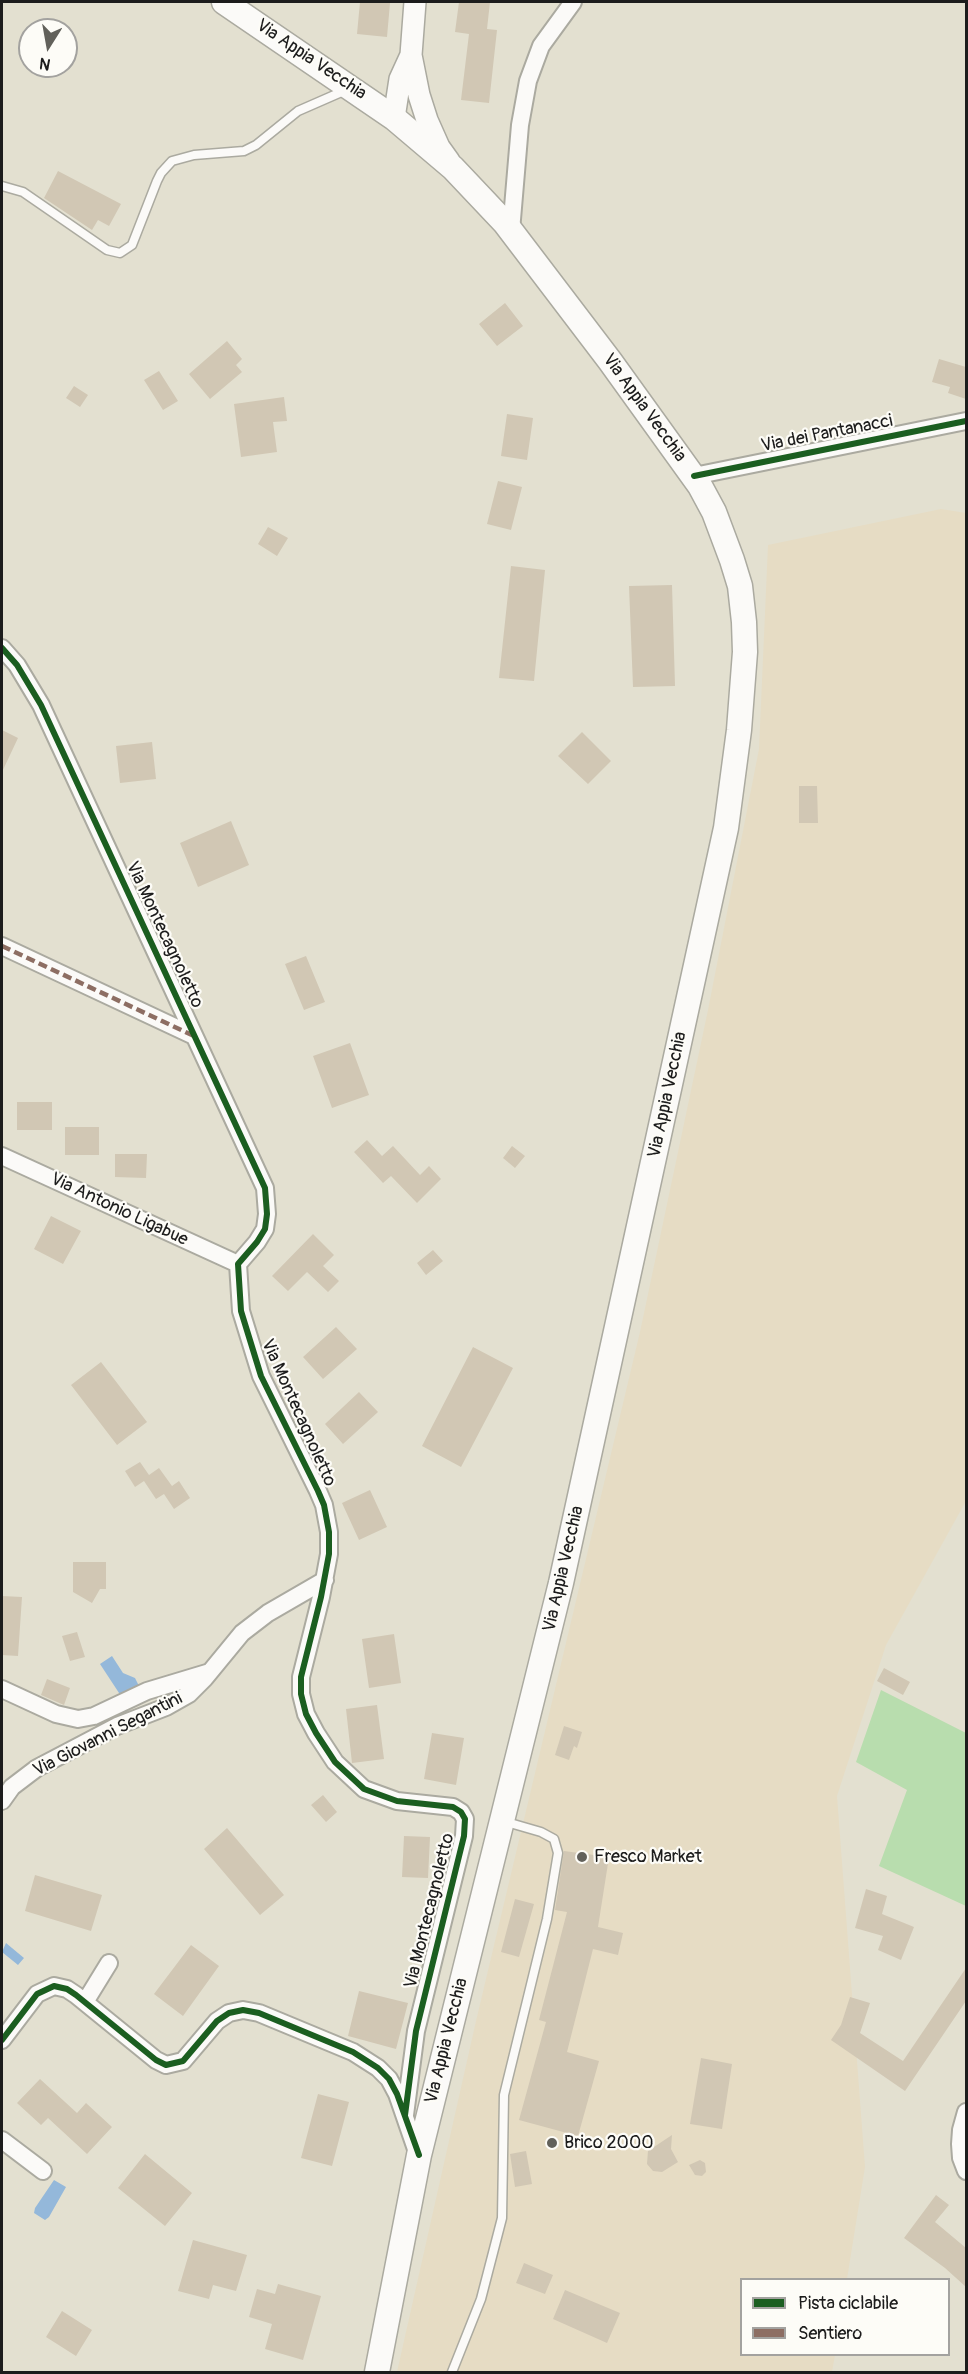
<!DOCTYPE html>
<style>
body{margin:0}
#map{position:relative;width:968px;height:2374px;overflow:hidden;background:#e3e0d0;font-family:Pangolin,sans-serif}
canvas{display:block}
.frame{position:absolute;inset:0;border:3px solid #1c1c1c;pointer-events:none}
.legend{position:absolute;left:740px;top:2278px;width:210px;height:78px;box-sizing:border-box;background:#fdfcf7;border:2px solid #a3a29f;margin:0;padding:8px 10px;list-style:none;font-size:18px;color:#1c1c1c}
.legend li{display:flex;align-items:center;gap:12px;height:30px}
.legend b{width:30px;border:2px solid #a3a29f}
.north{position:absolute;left:18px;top:18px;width:60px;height:60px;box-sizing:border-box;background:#fdfcf7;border:2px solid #a3a29f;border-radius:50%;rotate:191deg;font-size:16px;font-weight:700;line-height:24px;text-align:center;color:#1c1c1c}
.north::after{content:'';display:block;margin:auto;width:21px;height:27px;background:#62615b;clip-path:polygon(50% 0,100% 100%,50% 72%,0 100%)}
</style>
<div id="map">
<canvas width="968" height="2374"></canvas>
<div class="frame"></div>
<ul class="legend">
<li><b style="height:8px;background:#1b5e20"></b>Pista ciclabile</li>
<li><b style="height:8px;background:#8d6e63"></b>Sentiero</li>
</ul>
<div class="north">N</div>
</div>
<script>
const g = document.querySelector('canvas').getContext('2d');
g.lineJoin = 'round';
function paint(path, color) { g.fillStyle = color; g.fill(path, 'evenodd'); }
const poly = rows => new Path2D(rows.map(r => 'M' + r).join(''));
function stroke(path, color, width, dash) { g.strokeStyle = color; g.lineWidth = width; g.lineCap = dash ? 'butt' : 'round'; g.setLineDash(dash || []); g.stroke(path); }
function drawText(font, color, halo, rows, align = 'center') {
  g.font = font + ' Pangolin,sans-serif'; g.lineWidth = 4.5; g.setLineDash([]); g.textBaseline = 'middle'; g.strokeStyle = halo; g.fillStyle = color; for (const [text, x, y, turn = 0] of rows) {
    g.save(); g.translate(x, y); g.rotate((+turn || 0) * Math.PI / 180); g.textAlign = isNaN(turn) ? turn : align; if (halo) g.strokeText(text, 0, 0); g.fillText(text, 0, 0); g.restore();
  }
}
paint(poly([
 [941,509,966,513,966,1501,886,1645,837,1796,865,2167,847,2279,742,2280,742,2354,835,2355,832,2372,397,2372,476,2021,640,1332,708,1010,759,749,768,545]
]), '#e6dcc4');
paint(poly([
 [881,1690,966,1733,966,1906,879,1866,907,1790,856,1762]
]), '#b8ddae');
paint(poly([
 [112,1656,123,1673,135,1678,139,1686,136,1692,121,1696,100,1664],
 [6,1943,24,1958,18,1965,2,1952],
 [54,2180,66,2187,49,2217,45,2220,34,2213,35,2208]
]), '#94b8da');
paint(poly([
 [360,2,390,3,387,37,357,34],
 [459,2,490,2,487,29,497,30,489,103,461,100,469,34,455,32],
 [58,171,121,204,109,226,98,220,92,230,44,198],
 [505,303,523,326,497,346,479,324],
 [227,341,242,359,236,365,242,372,210,399,189,374],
 [939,359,966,367,966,399,948,393,950,387,932,382],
 [159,371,178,401,163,410,144,380],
 [74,386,88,395,80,407,66,398],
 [284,397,287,421,273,422,277,452,241,457,234,404],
 [507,414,533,418,527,460,501,456],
 [498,481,522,487,511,530,487,524],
 [268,527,288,538,277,556,258,544],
 [511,566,545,570,534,681,499,678],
 [672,585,675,686,633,687,629,586],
 [2,730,18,738,2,772],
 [582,732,611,761,588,784,558,756],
 [152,742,156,779,120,783,116,746],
 [799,786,817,786,818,823,799,823],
 [231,821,249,865,198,887,180,843],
 [306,956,325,1002,304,1010,285,964],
 [350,1043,369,1095,332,1108,313,1056],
 [17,1102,52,1102,52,1130,17,1130],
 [65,1127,99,1127,99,1155,65,1155],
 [367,1140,382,1156,393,1146,420,1175,429,1166,441,1179,417,1203,391,1176,383,1183,354,1152],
 [512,1146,525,1156,515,1168,503,1158],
 [115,1154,147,1154,146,1178,115,1177],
 [51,1216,81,1231,63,1264,34,1249],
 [313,1234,334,1255,323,1266,339,1281,328,1292,307,1272,288,1291,272,1276],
 [433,1250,443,1261,426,1275,417,1263],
 [336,1327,357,1349,323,1379,303,1357],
 [473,1347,513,1368,461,1467,422,1446],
 [101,1362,147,1422,117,1445,71,1385],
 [359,1392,378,1412,343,1444,325,1424],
 [140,1462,149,1475,159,1468,172,1486,179,1481,190,1498,174,1509,164,1494,156,1499,144,1481,135,1487,125,1471],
 [370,1490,387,1527,359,1540,342,1503],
 [73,1562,106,1562,106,1589,100,1589,92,1603,73,1592],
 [2,1596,22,1597,18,1656,2,1655],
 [77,1632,85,1657,70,1661,62,1636],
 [394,1634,401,1683,369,1688,362,1639],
 [884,1668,910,1682,903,1695,877,1681],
 [47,1679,70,1688,64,1705,41,1695],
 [377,1705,384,1759,352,1763,346,1709],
 [564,1726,582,1732,577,1748,574,1746,569,1760,555,1755],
 [432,1733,464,1738,456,1785,424,1779],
 [323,1795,337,1812,326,1822,311,1805],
 [227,1828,284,1895,260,1915,204,1849],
 [404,1836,430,1837,428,1878,402,1877],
 [564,1851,609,1857,598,1927,623,1933,618,1955,593,1949,567,2052,599,2061,578,2136,519,2120,546,2022,539,2020,567,1912,555,1910],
 [35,1875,102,1895,91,1931,25,1911],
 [866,1889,887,1896,882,1914,914,1927,901,1960,878,1950,883,1936,855,1928],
 [515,1899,534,1904,519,1957,501,1952],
 [191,1945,219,1966,183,2016,154,1994],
 [966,1968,966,2001,905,2091,831,2040,841,2025,850,1997,870,2003,860,2033,903,2061],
 [359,1991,408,2003,396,2049,348,2036],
 [701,2058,732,2064,722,2129,690,2124],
 [40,2079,77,2113,86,2103,112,2127,87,2154,48,2118,41,2125,17,2103],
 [318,2094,349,2102,332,2166,301,2158],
 [672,2135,671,2149,678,2162,662,2172,653,2171,647,2164,648,2151],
 [526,2151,532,2184,515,2187,510,2154],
 [145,2154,192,2193,165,2226,118,2188],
 [700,2160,705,2163,706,2172,702,2176,695,2175,689,2165],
 [936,2195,949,2205,935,2222,966,2248,966,2287,945,2268,904,2238],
 [193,2240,247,2255,236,2291,213,2285,209,2299,178,2291],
 [524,2263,553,2275,545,2294,516,2283],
 [278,2284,321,2296,303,2360,265,2349,272,2324,249,2317,257,2289,275,2294],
 [565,2290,620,2313,607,2343,553,2319],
 [62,2311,92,2330,76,2356,46,2337]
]), '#d1c7b4');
const service = poly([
 [2,186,23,192,107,250,120,253,132,245,157,181,161,173,172,161,194,155,244,151,256,145,298,111,346,90],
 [452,2372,481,2299,502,2218,504,2095,547,1919,558,1853,554,1839,541,1832,503,1821]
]);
const minor = poly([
 [511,231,520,125,528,81,541,46,573,2],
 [694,476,966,421],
 [2,648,17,665,41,705,265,1188,267,1214,265,1229,257,1242,238,1264,241,1311,261,1376,318,1491,324,1505,329,1532,329,1554,321,1597,301,1677,301,1694,306,1714,316,1733,335,1762,364,1789,397,1801,453,1807,461,1812,465,1819,464,1836,416,2031,405,2115],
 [2,946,194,1036],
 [2,1156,238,1264],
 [2,1689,56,1714,78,1719,94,1716,147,1691,210,1672],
 [2,1801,12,1787,37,1768,117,1726,166,1707,189,1694,205,1678,242,1633,268,1613,325,1580],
 [85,2002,109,1963],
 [2,2040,37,1994,54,1986,67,1989,76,1995,156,2060,166,2065,183,2061,217,2021,229,2013,243,2010,259,2013,353,2052,378,2068,389,2079,397,2094,418,2155],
 [966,2112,961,2130,960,2144,961,2158,966,2171],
 [2,2140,43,2171]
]);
const tertiary = poly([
 [415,2,411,55,419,95,427,120,439,147,449,161],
 [394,118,400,79,411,55]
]);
const secondary = poly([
 [224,2,394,118,453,168,505,223,610,361,700,486,714,512,732,560,740,586,744,622,745,652,739,730,726,828,561,1583,419,2155,377,2372]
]);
stroke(service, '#abaaa0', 11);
stroke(minor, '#abaaa0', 20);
stroke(tertiary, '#abaaa0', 24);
stroke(secondary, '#abaaa0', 27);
stroke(service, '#fbfaf8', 8);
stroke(minor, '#fbfaf8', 16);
stroke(tertiary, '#fbfaf8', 21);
stroke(secondary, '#fbfaf8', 24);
stroke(poly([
 [2,946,194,1036]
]), '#8d6e63', 4.5, [9, 4.5]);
stroke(poly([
 [694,476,966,421],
 [2,648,17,665,41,705,265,1188,267,1214,265,1229,257,1242,238,1264,241,1311,261,1376,318,1491,324,1505,329,1532,329,1554,321,1597,301,1677,301,1694,306,1714,316,1733,335,1762,364,1789,397,1801,453,1807,461,1812,465,1819,464,1836,416,2031,405,2115],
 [2,2040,37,1994,54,1986,67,1989,76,1995,156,2060,166,2065,183,2061,217,2021,229,2013,243,2010,259,2013,353,2052,378,2068,389,2079,397,2094,419,2155]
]), '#1b5e20', 6);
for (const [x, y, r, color] of [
 [582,1857,6,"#62615b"],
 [552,2143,6,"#62615b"]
]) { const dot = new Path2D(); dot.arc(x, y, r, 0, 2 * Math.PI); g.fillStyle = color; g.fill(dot); stroke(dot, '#fdfcf7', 2); }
drawText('18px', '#1c1c1c', '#fdfcf7', [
 ["Via Appia Vecchia",311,60,34],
 ["Via Appia Vecchia",644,408,54],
 ["Via dei Pantanacci",827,434,-11],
 ["Via Montecagnoletto",164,935,65],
 ["Via Appia Vecchia",668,1095,-78],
 ["Via Antonio Ligabue",119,1210,25],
 ["Via Montecagnoletto",298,1413,66],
 ["Via Appia Vecchia",564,1569,-77],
 ["Via Giovanni Segantini",108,1735,-27],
 ["Via Montecagnoletto",430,1911,-76],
 ["Via Appia Vecchia",447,2041,-76]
]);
drawText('18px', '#1c1c1c', '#fdfcf7', [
 ["Fresco Market",594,1857],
 ["Brico 2000",564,2143]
], 'left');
</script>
